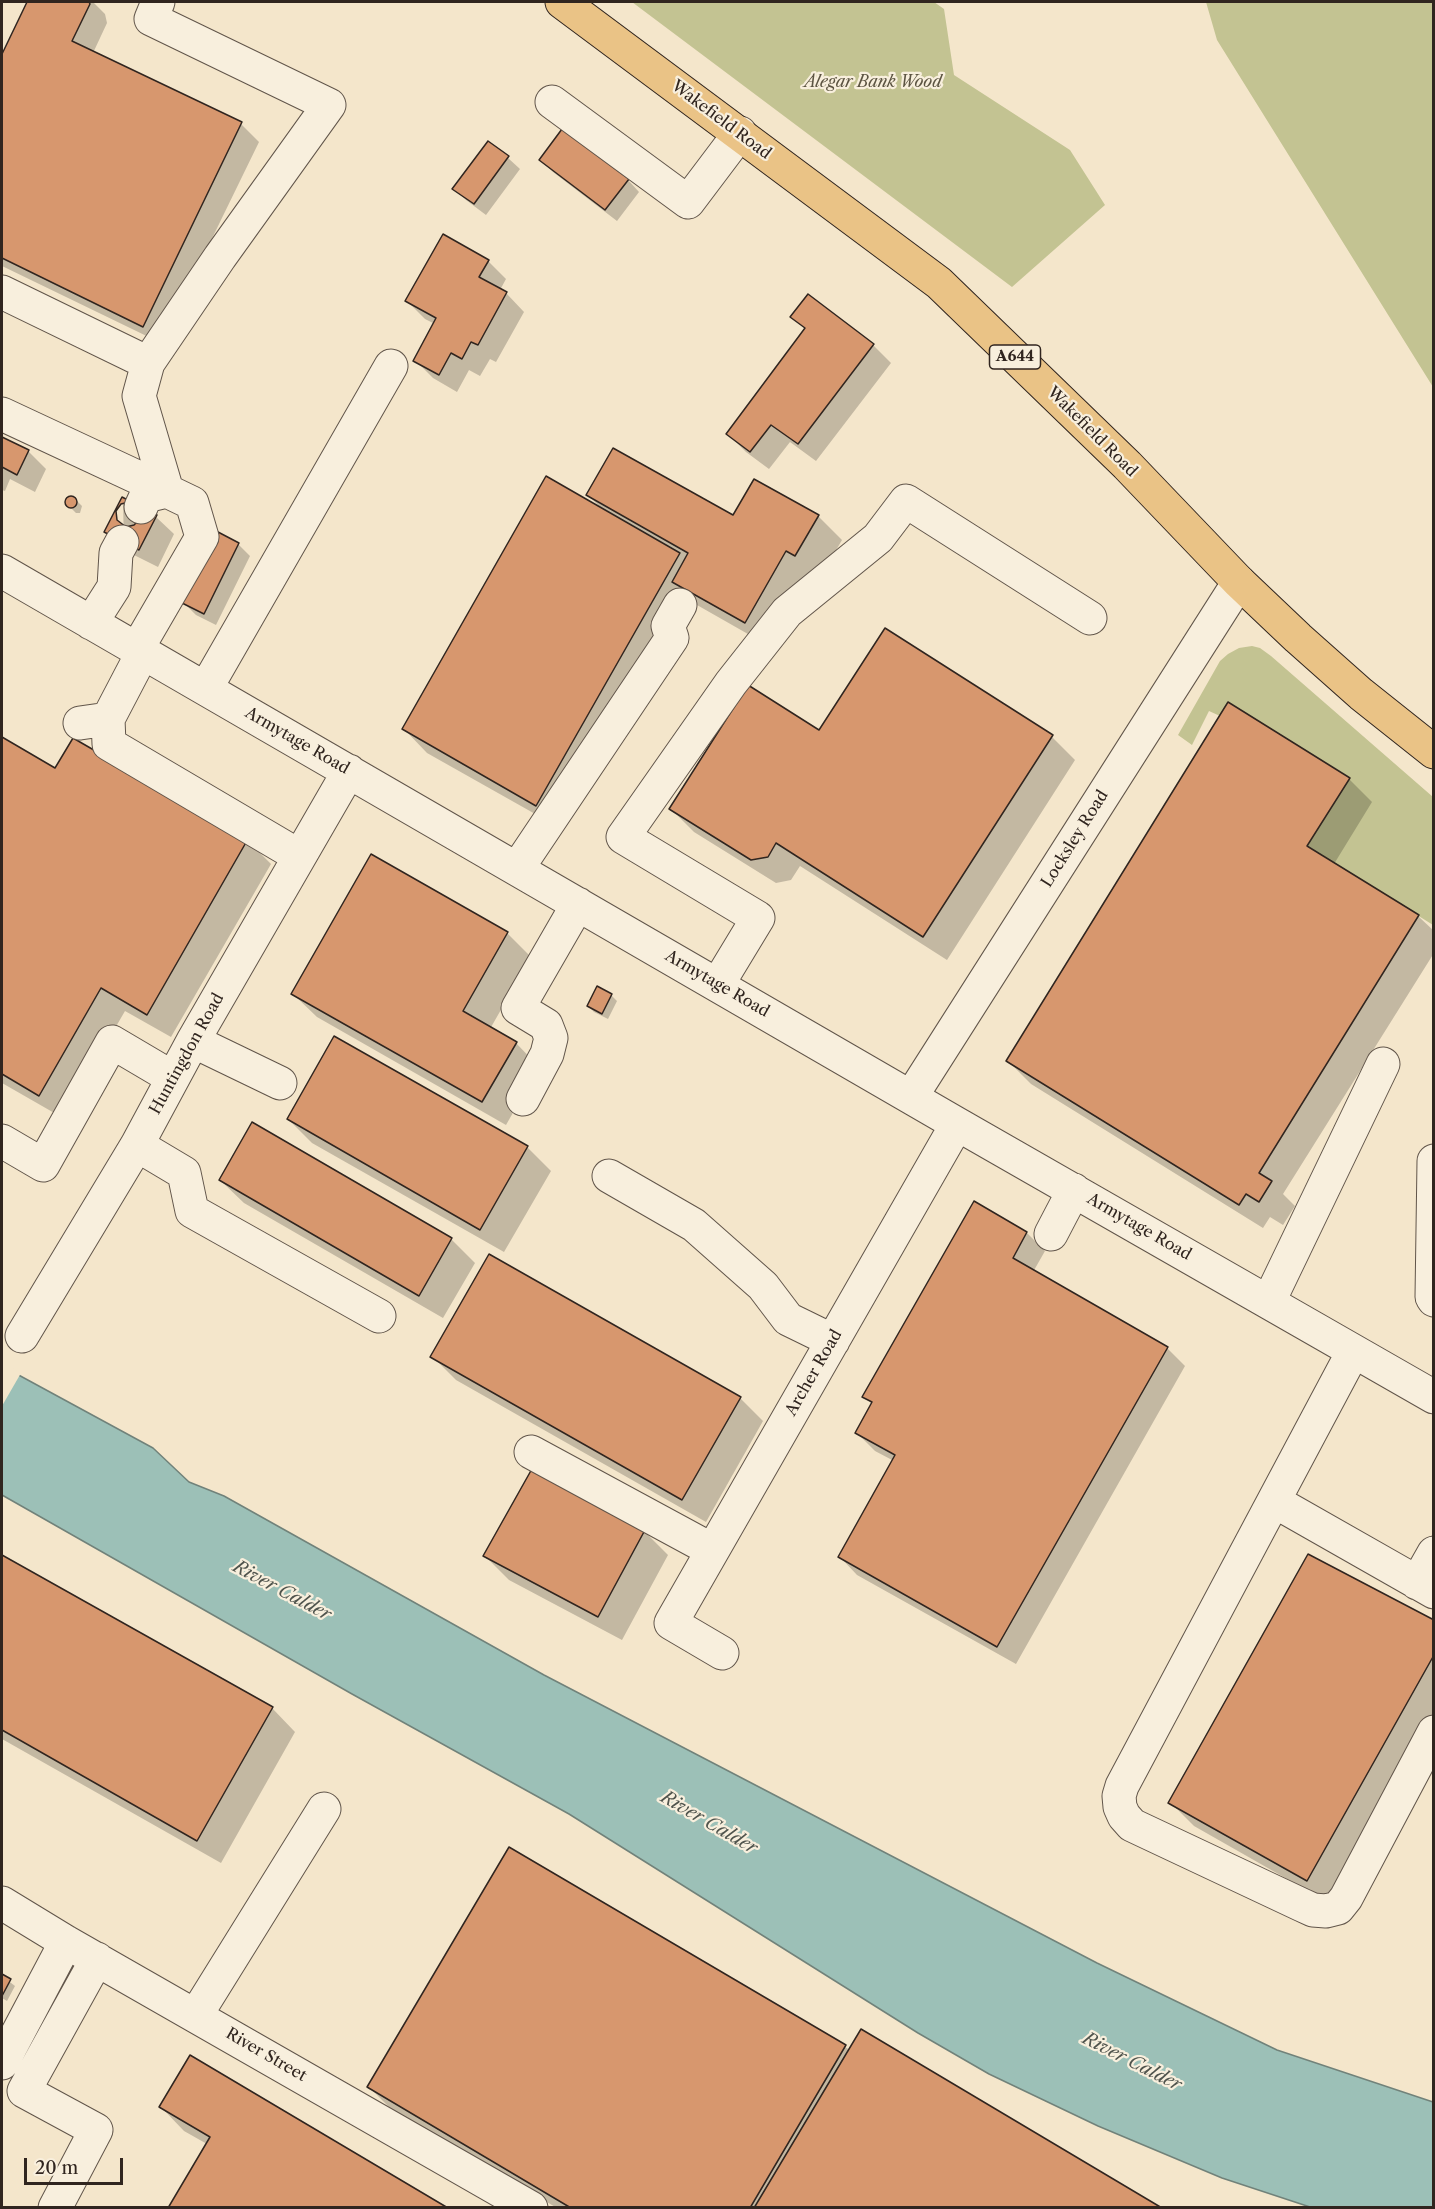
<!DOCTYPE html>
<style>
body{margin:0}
#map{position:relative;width:1435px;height:2209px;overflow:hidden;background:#f4e6cb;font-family:"Libre Caslon Text",serif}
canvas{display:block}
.frame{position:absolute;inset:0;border:3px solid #30251f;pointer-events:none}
.scale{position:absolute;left:24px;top:2158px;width:99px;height:27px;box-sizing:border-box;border:3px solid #30251f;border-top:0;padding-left:8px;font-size:18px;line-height:21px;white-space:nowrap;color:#30251f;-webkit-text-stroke:4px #f8efdd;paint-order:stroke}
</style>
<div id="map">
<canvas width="1435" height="2209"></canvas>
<div class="frame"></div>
<div class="scale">20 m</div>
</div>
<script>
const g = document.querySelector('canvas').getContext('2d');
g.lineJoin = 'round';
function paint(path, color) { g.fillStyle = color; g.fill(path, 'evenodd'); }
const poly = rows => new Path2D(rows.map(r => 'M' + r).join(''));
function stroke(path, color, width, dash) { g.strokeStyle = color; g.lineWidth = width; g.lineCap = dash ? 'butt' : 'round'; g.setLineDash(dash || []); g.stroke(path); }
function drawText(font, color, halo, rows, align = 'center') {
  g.font = font + ' "Libre Caslon Text",serif'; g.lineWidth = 4.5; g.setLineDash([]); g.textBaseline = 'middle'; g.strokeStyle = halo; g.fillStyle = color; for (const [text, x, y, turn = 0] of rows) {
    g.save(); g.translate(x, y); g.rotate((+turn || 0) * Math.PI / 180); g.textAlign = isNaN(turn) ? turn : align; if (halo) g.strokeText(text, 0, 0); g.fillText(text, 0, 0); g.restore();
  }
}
paint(poly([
 [632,2,934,2,944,9,954,75,1070,150,1105,205,1012,287],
 [1206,2,1433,2,1433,387,1217,40],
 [1252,646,1260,648,1271,656,1433,797,1433,925,1307,846,1349,777,1229,703,1220,716,1209,711,1192,745,1178,735,1220,661,1228,654,1239,648]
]), '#c3c392');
const water = poly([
 [2,1366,153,1448,189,1482,224,1496,544,1675,1097,1963,1277,2050,1433,2102,1433,2207,1310,2207,1222,2178,1098,2126,989,2074,918,2033,569,1814,352,1694,2,1495,2,1366]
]);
paint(water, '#9cc0b7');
stroke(water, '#71827a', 1.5);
paint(poly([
 [2,1363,21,1373,2,1406]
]), '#f4e6cb');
paint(poly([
 [29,2,93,2,105,14,107,23,93,53,241,124,259,142,161,343,2,266,2,57],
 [488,143,508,158,520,169,486,215,466,200,454,189],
 [541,160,628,180,639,192,617,221,553,172],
 [488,261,506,279,500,290,507,294,524,312,496,362,490,359,480,376,469,370,457,392,433,378,415,360,435,324,425,319,407,301],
 [792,316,873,345,891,363,816,461,790,442,769,469,746,452,728,434,806,330],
 [2,438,28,451,46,469,35,492,10,479,5,491,2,490],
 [588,495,734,517,818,516,842,540,819,579,769,646,697,605,691,599,560,828,427,753,404,729,601,508],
 [70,498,76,500,82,506,80,513,76,513,67,504],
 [123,499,156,517,174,534,158,567,124,550],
 [238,544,250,556,216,625,196,615,184,603],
 [820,732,1052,737,1075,760,947,960,800,866,791,880,776,883,694,832,671,809],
 [2,738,56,770,247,840,271,864,171,1037,125,1011,63,1118,2,1083],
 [1349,779,1372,802,1334,864,1418,916,1434,931,1434,953,1283,1194,1295,1206,1283,1225,1270,1217,1263,1228,1031,1084,1008,1061],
 [372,856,507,933,531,957,490,1029,516,1043,539,1067,506,1125,317,1017,293,994],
 [611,995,617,1001,608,1019,594,1012,588,1006],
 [288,1119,527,1147,551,1171,504,1252,312,1143],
 [220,1180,451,1239,475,1263,443,1318,244,1203],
 [974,1203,1027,1233,1045,1251,1033,1272,1167,1348,1185,1366,1016,1664,857,1575,840,1557,894,1461,875,1451,857,1433,873,1405,864,1396],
 [432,1356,740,1398,763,1421,706,1522,456,1380],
 [645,1532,668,1555,622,1640,509,1580,485,1556],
 [2,1556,272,1708,295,1732,221,1863,2,1739],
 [1434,1622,1434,1721,1331,1904,1194,1826,1170,1802],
 [510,1849,850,2050,1159,2208,557,2208,393,2111,369,2087],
 [2,1976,15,1986,7,2001,2,1998],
 [161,2107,445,2208,207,2144,184,2131]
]), '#0003');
const building = poly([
 [27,2,89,2,90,4,72,41,242,122,143,327,2,258,2,54,27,2],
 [562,129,629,179,605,210,539,160,562,129],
 [488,141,509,156,474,204,452,189,488,141],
 [443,234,489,260,479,277,507,292,478,345,471,342,462,359,451,353,439,375,413,361,436,318,405,301,443,234],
 [808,294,874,344,798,444,771,425,750,452,726,434,805,328,790,317,808,294],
 [2,437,29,450,17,475,2,467,2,437],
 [613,448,733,515,754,479,819,515,795,556,786,551,745,623,672,582,688,553,586,495,613,448],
 [546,476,680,553,536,806,402,729,546,476],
 '65 502a6 6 0 1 1 12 0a6 6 0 1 1-12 0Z',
 [122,497,157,515,139,550,104,532,122,497],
 [129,502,139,520,134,525,126,527,117,520,116,511,121,504,129,502],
 [218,532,239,543,204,614,182,603,218,532],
 [885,628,1053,735,923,937,776,843,768,857,751,860,669,809,748,685,819,730,885,628],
 [1228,702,1350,778,1307,846,1419,915,1259,1173,1272,1181,1259,1202,1246,1194,1239,1205,1006,1061,1228,702],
 [2,737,55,768,73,738,248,839,147,1015,101,988,39,1096,2,1074,2,737],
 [371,854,508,932,463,1011,517,1042,482,1102,291,994,371,854],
 [597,986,612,994,602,1014,587,1006,597,986],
 [334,1036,528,1146,480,1230,287,1119,334,1036],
 [252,1122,452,1238,419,1296,219,1180,252,1122],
 [974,1201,1027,1232,1013,1258,1168,1347,997,1647,838,1557,895,1455,855,1433,872,1402,862,1397,974,1201],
 [489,1254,741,1397,682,1500,430,1357,489,1254],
 [533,1467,645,1530,598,1617,483,1556,533,1467],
 [1308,1554,1434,1620,1434,1655,1307,1881,1168,1803,1308,1554],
 [2,1555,273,1707,197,1841,2,1730,2,1555],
 [509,1847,846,2045,750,2208,571,2208,367,2087,509,1847],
 [2,1974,11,1979,2,1996,2,1974],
 [861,2029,1162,2208,754,2208,861,2029],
 [190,2055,281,2109,448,2208,168,2208,210,2137,159,2107,190,2055]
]);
paint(building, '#d7976e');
stroke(building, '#30251f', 1.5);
const minor = poly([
 [552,102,688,202,740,133],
 [2,292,148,363,220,257,329,105,151,19,158,2],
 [148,363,139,396,167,491],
 [2,414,167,491],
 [2,571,957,1124,1434,1397],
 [91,623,114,587,116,553,122,542],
 [137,649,202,537,192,503,167,491,146,496,141,507],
 [143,652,108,719,109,744,299,856],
 [206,688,391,366],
 [80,723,108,719],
 [517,869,672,638,668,626,680,605],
 [718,984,758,918,623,837,731,683,787,612,878,538,906,501,1090,618],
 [193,1041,280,1083],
 [911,1097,1239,582],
 [523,1099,547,1054,551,1038,546,1025,518,1008,578,904],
 [2,1141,43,1165,112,1042,173,1078],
 [137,1145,184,1173,192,1211,379,1316],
 [1434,1161,1432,1297,1434,1300],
 [609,1176,694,1225,763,1286,788,1319,833,1341],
 [1051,1234,1074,1190],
 [1269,1301,1383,1064],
 [22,1336,137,1145,193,1041,349,771],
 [1353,1352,1122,1786,1119,1796,1120,1807,1124,1816,1132,1825,1302,1905,1313,1910,1326,1911,1338,1908,1346,1898,1434,1732],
 [531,1452,712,1550],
 [1274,1501,1434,1592],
 [1417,1583,1434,1553],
 [722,1653,671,1623,957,1124],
 [2,1903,66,1942,531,2208],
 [196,2015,324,1809],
 [2,2063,66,1942],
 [55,2208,96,2130,24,2091,97,1959]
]);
const major = poly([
 [562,2,939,283,1127,465,1239,582,1298,638,1361,694,1434,752]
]);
stroke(minor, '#61554a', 35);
stroke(major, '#30251f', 35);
stroke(minor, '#f8efdd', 33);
stroke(major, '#eac386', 33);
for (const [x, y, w] of [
 [1015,357,51]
]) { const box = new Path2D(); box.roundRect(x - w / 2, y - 12, w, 24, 4.5); g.fillStyle = '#f8efdd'; g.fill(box); stroke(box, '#30251f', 1.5); }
drawText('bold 15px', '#30251f', null, [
 ["A644",1015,357]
]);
drawText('italic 16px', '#5c5442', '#f8efdd', [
 ["Alegar Bank Wood",873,82]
]);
drawText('16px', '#30251f', '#f8efdd', [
 ["Wakefield Road",721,120,37],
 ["Wakefield Road",1092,432,45],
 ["Armytage Road",297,741,30],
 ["Locksley Road",1075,839,-58],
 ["Armytage Road",717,984,30],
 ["Huntingdon Road",187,1054,-61],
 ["Armytage Road",1139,1227,30],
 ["Archer Road",814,1373,-60],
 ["River Street",266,2055,30]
]);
drawText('italic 18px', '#50544d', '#f8efdd', [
 ["River Calder",282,1591,28],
 ["River Calder",709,1823,30],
 ["River Calder",1132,2062,27]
]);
</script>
